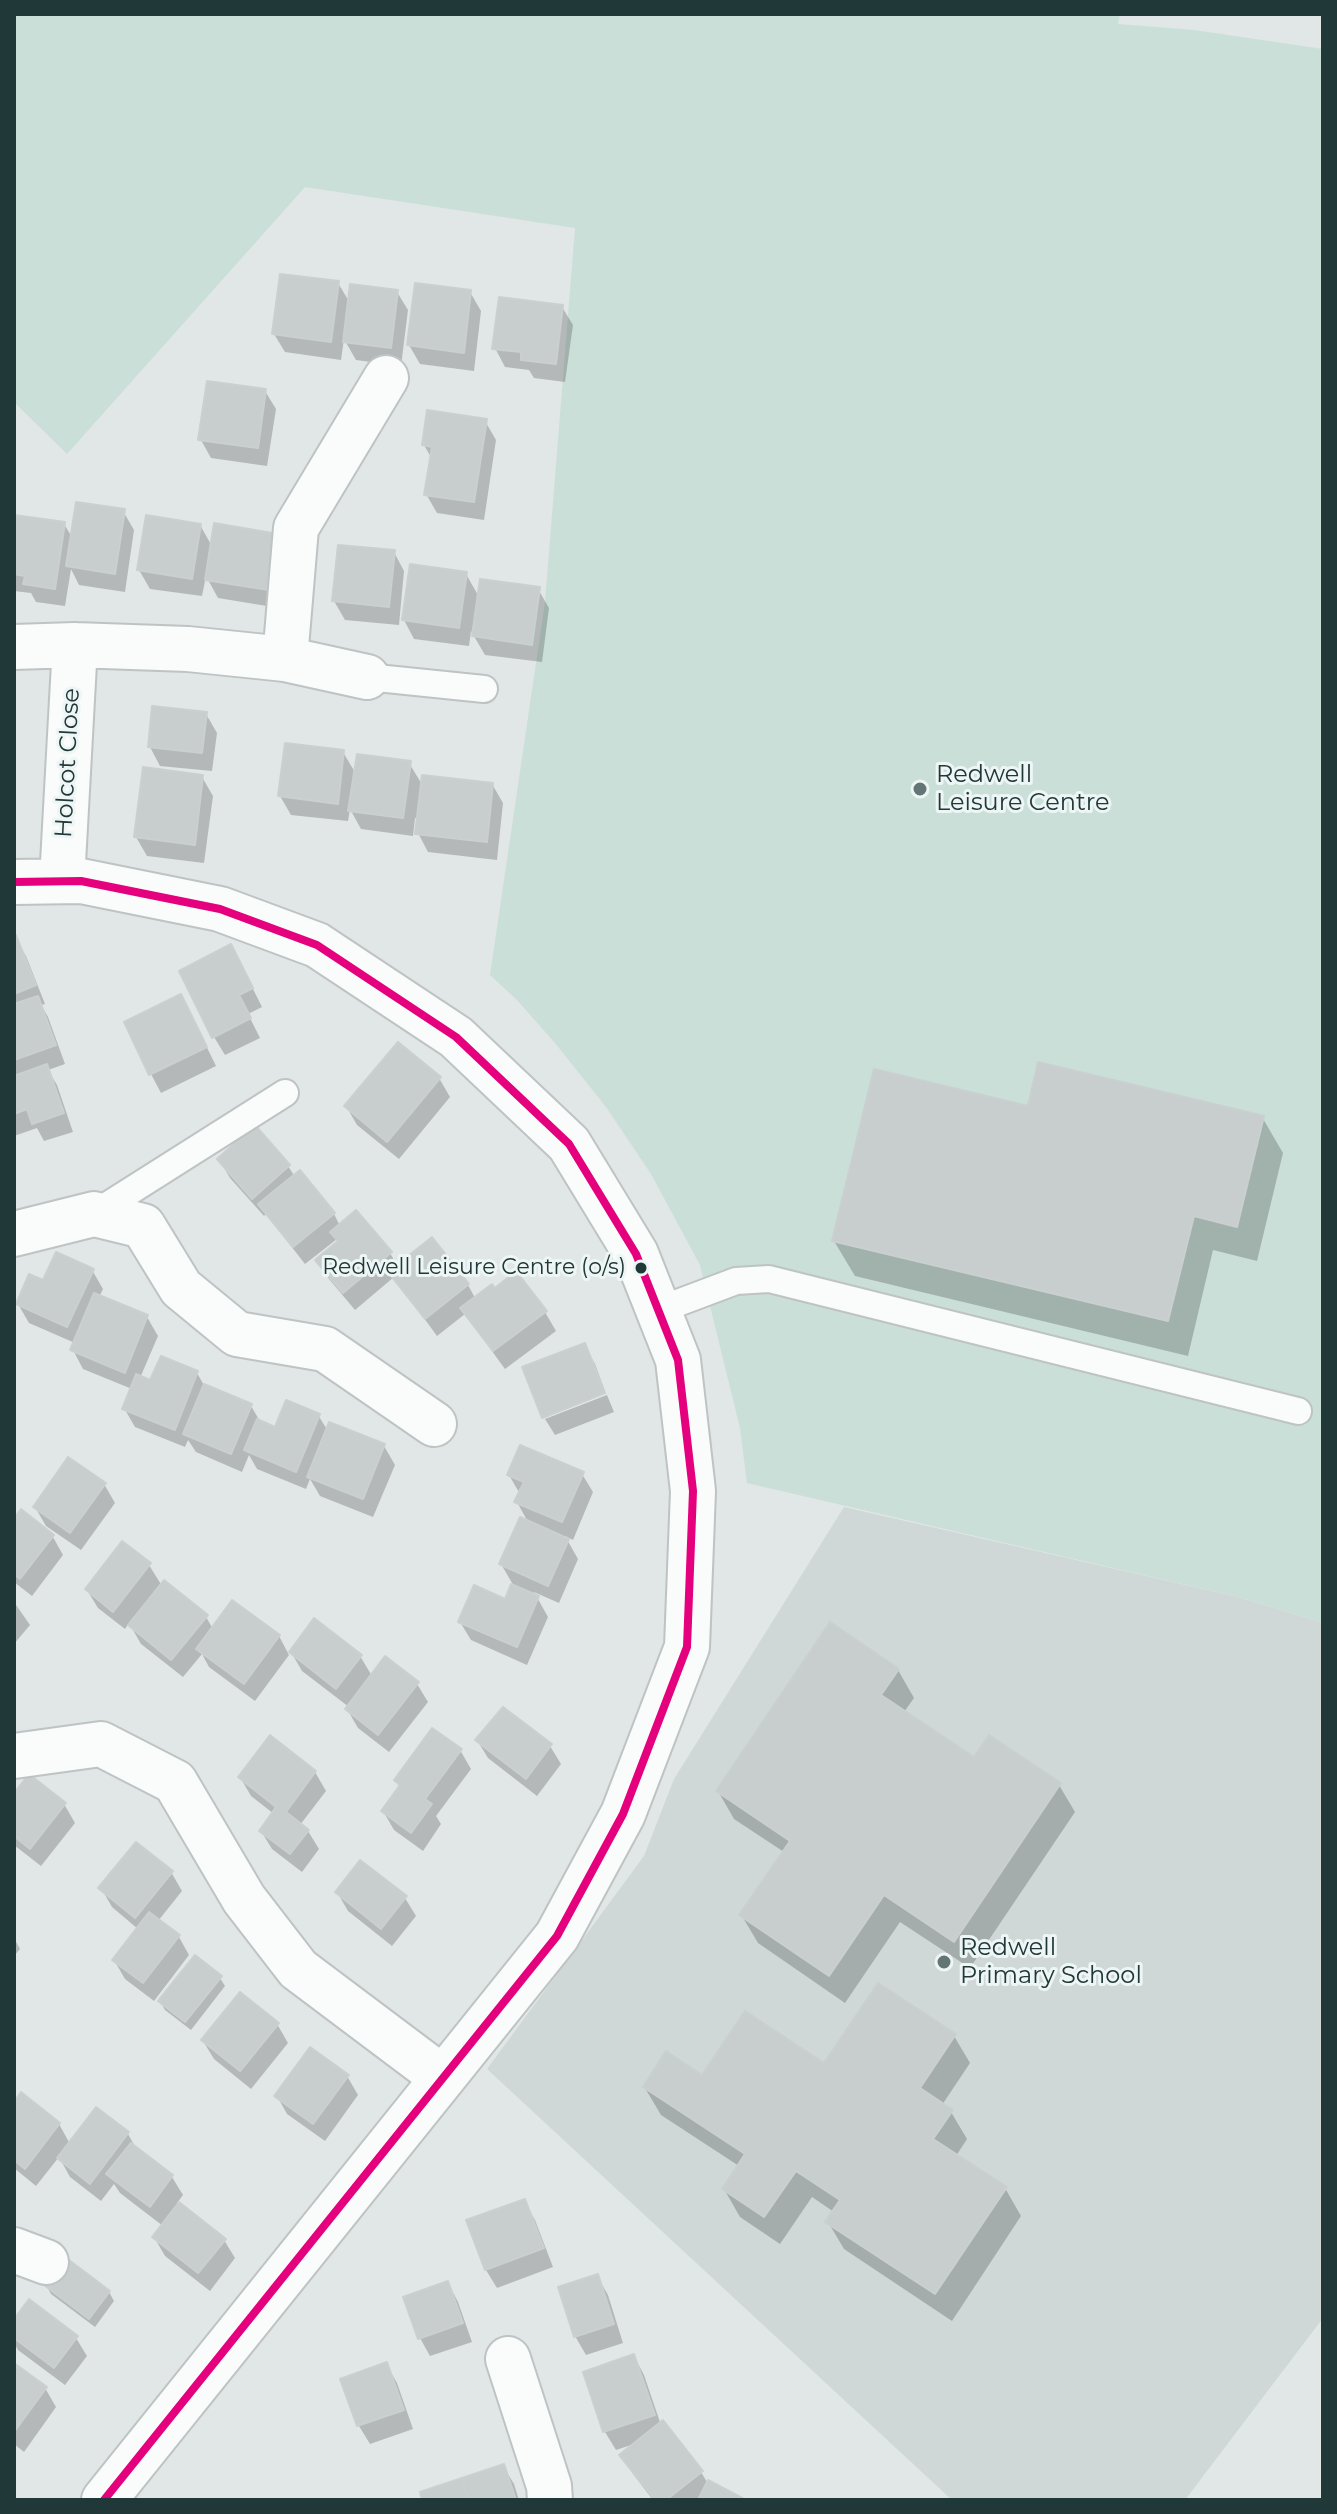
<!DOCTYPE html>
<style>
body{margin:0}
#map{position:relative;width:1337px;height:2514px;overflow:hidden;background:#e1e6e6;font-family:Montserrat,sans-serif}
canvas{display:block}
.frame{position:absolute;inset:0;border:16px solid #203838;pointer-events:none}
</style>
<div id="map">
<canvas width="1337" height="2514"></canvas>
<div class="frame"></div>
</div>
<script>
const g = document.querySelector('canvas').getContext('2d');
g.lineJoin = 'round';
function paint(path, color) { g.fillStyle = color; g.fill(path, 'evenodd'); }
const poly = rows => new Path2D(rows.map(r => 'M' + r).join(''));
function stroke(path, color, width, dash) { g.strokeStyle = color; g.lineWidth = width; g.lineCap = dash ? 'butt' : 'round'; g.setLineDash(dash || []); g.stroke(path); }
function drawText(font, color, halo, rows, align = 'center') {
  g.font = font + ' Montserrat,sans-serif'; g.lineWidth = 6; g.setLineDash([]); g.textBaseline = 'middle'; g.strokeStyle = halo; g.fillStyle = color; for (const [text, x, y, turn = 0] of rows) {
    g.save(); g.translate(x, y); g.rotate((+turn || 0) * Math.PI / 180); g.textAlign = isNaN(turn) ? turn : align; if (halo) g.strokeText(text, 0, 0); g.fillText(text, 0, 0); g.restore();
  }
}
paint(poly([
 [844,1507,1238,1597,1323,1623,1323,2318,1185,2500,952,2500,487,2069,644,1856,674,1779]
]), '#cfd8d7');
paint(poly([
 [14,14,1120,14,1118,24,1194,30,1323,49,1323,1623,1238,1597,747,1483,740,1428,700,1265,651,1174,606,1107,555,1043,517,1000,490,975,545,602,575,228,305,187,67,454,14,402]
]), '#cadfd7');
paint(poly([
 [338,283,350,303,397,292,408,310,401,366,356,360,344,339,341,360,285,352,274,334],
 [470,292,481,311,474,371,420,364,409,345],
 [562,307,573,325,565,382,534,378,529,370,505,367,495,348],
 [265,391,276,409,267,466,211,458,201,440],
 [485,421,496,440,484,520,437,513,426,494,432,459,424,445],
 [123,511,134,530,125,592,79,585,71,569,65,606,36,602,31,593,14,591,14,517,64,524,73,539],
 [200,525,213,548,277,535,279,608,218,598,206,576,202,596,150,589,139,570],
 [394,552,404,571,399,625,345,620,334,601],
 [466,574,479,597,538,589,549,608,542,662,485,655,471,631,469,646,414,639,404,620],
 [206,714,217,733,212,771,160,766,150,747],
 [343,752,356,774,409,763,423,786,492,784,503,803,497,860,428,852,418,833,419,819,415,818,413,836,361,829,350,809,348,821,291,815,280,796],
 [202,777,213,796,204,863,147,856,136,837],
 [14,938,26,956,45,1004,41,1005,48,1017,65,1064,48,1070,57,1085,73,1132,44,1141,37,1128,14,1136,14,1078,16,1077,14,1073],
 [241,965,262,1007,248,1014,260,1038,225,1055,214,1037],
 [191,1015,216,1066,161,1093,151,1074],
 [439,1078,450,1097,399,1159,357,1125,346,1106],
 [1029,1108,1262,1117,1283,1153,1257,1261,1213,1250,1188,1356,855,1276,834,1241],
 [219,1159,288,1166,295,1177,334,1214,340,1226,390,1253,398,1267,468,1285,475,1298,495,1290,516,1274,545,1312,556,1331,505,1369,465,1314,437,1336,394,1277,355,1310,329,1279,318,1261,339,1243,337,1239,305,1264,266,1214,264,1216,230,1178],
 [92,1270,103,1289,99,1297,147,1317,158,1336,140,1378,151,1383,197,1373,205,1387,251,1406,261,1423,276,1429,318,1415,328,1431,384,1446,395,1465,373,1517,320,1496,310,1479,306,1489,257,1469,249,1455,242,1472,196,1452,188,1440,185,1447,135,1427,124,1408,132,1389,83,1369,73,1350,75,1343,29,1323,18,1304,44,1283],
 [584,1345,595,1364,605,1391,543,1415],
 [607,1395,614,1412,555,1435,545,1419],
 [582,1474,593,1492,573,1540,565,1536,578,1559,559,1603,534,1592,548,1617,527,1665,471,1640,460,1622,506,1602,515,1588,501,1564,529,1524,517,1502,520,1494,509,1475],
 [104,1484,115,1503,81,1550,46,1526,35,1507],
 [14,1521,53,1537,63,1555,32,1596,14,1582],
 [149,1565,162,1586,206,1617,213,1629,279,1636,289,1655,255,1701,209,1667,202,1654,183,1677,141,1644,129,1623,125,1629,98,1608,87,1590],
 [14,1602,30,1625,14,1644],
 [291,1652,360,1656,372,1676,417,1684,428,1702,389,1752,358,1728,347,1709,349,1707,302,1671],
 [898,1670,914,1698,904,1712,974,1760,1059,1785,1075,1812,970,1968,900,1922,845,2003,758,1943,742,1916,784,1852,734,1819,718,1791],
 [477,1740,550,1746,561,1764,537,1796,488,1758],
 [460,1750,471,1769,436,1816,441,1824,423,1851,394,1830,383,1811,400,1788,396,1781],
 [315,1772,326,1791,300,1825,308,1831,319,1849,302,1872,272,1849,261,1831,274,1814,251,1796,240,1777],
 [14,1796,64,1804,75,1823,41,1866,14,1845],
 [171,1872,182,1891,158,1921,179,1937,189,1955,154,2001,125,1979,114,1960,138,1929,112,1907,101,1888],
 [337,1892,405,1898,416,1916,392,1946,348,1911],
 [14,1938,20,1949,14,1956],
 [220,1978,225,1986,191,2030,165,2010,160,2001],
 [277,2024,288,2043,251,2089,214,2059,203,2041],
 [954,2036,970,2063,942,2105,951,2112,967,2139,956,2156,1005,2188,1021,2216,952,2321,844,2249,828,2222,834,2212,812,2197,780,2244,740,2217,724,2189,739,2166,661,2115,645,2088,703,2078,824,2066],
 [347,2076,358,2095,325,2141,287,2114,277,2096],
 [14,2105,59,2124,70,2144,97,2110,128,2134,137,2150,172,2177,183,2195,177,2203,224,2240,235,2258,210,2291,165,2256,154,2237,163,2226,120,2193,114,2184,101,2201,70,2177,59,2157,36,2186,14,2168],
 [524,2201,535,2220,553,2267,497,2288,486,2270,469,2222],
 [597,2276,608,2295,623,2343,586,2355,575,2336],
 [448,2283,458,2302,472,2342,430,2356,420,2338],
 [46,2285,109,2292,114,2301,95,2327,51,2294],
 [14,2322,76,2338,87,2356,65,2385,18,2350,14,2343],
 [634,2356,644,2375,661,2425,701,2472,707,2482,742,2500,653,2500,633,2474,622,2455,637,2443,616,2450,605,2432,585,2373],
 [386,2364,397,2383,413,2429,370,2444,359,2426,343,2380],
 [14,2365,45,2388,56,2407,24,2452,14,2444],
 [503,2466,514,2484,519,2500,424,2500]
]), '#0003');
const building = poly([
 [280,274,339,281,331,342,272,334,280,274],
 [415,283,471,290,464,353,407,345,415,283],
 [350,284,398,290,391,348,343,342,350,284],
 [499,297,563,305,556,364,521,360,521,352,492,349,499,297],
 [207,381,266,389,258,448,198,440,207,381],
 [427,410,487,419,474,502,424,495,432,447,422,445,427,410],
 [76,502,125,509,115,574,66,566,76,502],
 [14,515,65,522,55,589,23,584,25,576,14,574,14,515],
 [146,515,201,524,192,579,137,570,146,515],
 [214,523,278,534,269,590,205,580,214,523],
 [338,545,395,550,389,607,332,601,338,545],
 [410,564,467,572,459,628,402,620,410,564],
 [480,579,540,587,532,645,472,636,480,579],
 [152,706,207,712,202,753,148,747,152,706],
 [285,743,344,750,338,804,278,796,285,743],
 [357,754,411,761,403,818,348,811,357,754],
 [143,767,203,775,195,845,134,837,143,767],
 [422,775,493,783,487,842,415,834,422,775],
 [16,935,36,985,14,994,14,936,16,935],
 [231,944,253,988,239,995,251,1018,212,1038,179,971,231,944],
 [181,994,207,1047,149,1075,124,1022,181,994],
 [38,996,56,1045,14,1060,14,1004,38,996],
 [398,1042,441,1077,387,1142,344,1106,398,1042],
 [1038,1062,1264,1116,1237,1227,1194,1216,1168,1321,832,1241,874,1069,1028,1106,1038,1062],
 [47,1064,64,1113,32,1124,27,1109,14,1114,14,1076,47,1064],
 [255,1125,290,1165,252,1199,217,1159,255,1125],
 [300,1170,335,1213,293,1247,258,1204,300,1170],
 [356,1210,392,1252,343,1293,315,1260,338,1241,330,1232,356,1210],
 [432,1237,469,1284,425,1319,388,1272,432,1237],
 [56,1252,94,1269,67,1327,16,1304,29,1274,43,1280,56,1252],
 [516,1271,547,1311,493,1351,460,1308,492,1284,495,1288,516,1271],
 [94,1293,148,1315,125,1373,70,1350,94,1293],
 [585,1343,605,1393,542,1418,522,1367,585,1343],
 [161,1356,198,1371,175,1430,122,1409,136,1374,150,1380,161,1356],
 [204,1384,252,1404,231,1454,183,1434,204,1384],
 [286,1400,320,1414,296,1472,244,1450,257,1419,275,1427,286,1400],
 [329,1422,385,1444,363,1499,307,1477,329,1422],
 [520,1445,584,1472,562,1522,514,1502,524,1482,507,1475,520,1445],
 [68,1457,106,1483,70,1533,33,1507,68,1457],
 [21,1509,54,1535,20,1579,14,1574,14,1518,21,1509],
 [520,1517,569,1539,548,1586,499,1564,520,1517],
 [122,1541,151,1563,113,1612,85,1589,122,1541],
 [164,1580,208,1615,171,1660,128,1625,164,1580],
 [511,1584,539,1596,517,1647,458,1622,474,1585,505,1599,511,1584],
 [232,1600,280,1635,244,1684,196,1649,232,1600],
 [314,1618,362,1655,336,1689,289,1652,314,1618],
 [830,1622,899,1669,881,1695,974,1757,989,1735,1061,1783,954,1942,884,1895,829,1976,739,1915,790,1841,716,1791,830,1622],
 [385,1656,419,1682,378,1735,345,1709,385,1656],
 [503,1707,552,1744,526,1779,475,1740,503,1707],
 [432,1728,462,1749,425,1799,432,1804,411,1833,381,1811,400,1785,394,1780,432,1728],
 [270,1735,316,1771,286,1812,309,1830,290,1854,259,1831,276,1807,238,1777,270,1735],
 [29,1774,66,1803,30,1849,14,1836,14,1793,29,1774],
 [136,1842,173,1871,135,1918,98,1888,136,1842],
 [360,1860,407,1896,381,1929,335,1892,360,1860],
 [149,1912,180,1935,143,1983,112,1960,149,1912],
 [195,1955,222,1976,185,2022,158,2001,195,1955],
 [878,1983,956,2034,920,2088,953,2110,933,2139,1007,2187,935,2294,825,2222,840,2200,796,2171,764,2217,722,2189,745,2154,643,2087,666,2051,702,2075,745,2011,824,2063,878,1983],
 [240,1992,279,2023,240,2071,201,2040,240,1992],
 [310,2047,349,2075,313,2124,274,2096,310,2047],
 [21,2092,60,2123,25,2169,14,2160,14,2102,21,2092],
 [96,2107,129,2132,90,2184,57,2158,96,2107],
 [131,2143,173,2175,150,2207,106,2174,131,2143],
 [525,2199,544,2248,485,2270,466,2220,525,2199],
 [179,2202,226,2239,198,2273,152,2237,179,2202],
 [65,2257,110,2291,89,2319,44,2285,65,2257],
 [598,2274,614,2324,574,2337,558,2287,598,2274],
 [448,2281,463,2323,418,2339,403,2297,448,2281],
 [29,2299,78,2336,54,2368,14,2338,14,2319,29,2299],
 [634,2354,655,2415,603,2432,583,2372,634,2354],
 [387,2362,404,2410,357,2426,340,2379,387,2362],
 [14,2363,47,2387,14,2432,14,2363],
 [663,2420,703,2471,666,2500,655,2500,619,2455,663,2420],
 [504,2464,516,2500,469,2500,462,2478,504,2464],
 [462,2478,469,2500,422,2500,420,2492,462,2478],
 [708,2480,746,2500,698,2500,708,2480]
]);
paint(building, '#c8cecd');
stroke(building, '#cacfcf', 2);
const service = poly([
 [367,677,484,689],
 [94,1214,285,1093],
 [659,1310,736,1281,769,1279,1298,1411]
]);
const minor = poly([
 [14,647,75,645,188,649,285,659,367,677],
 [285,659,296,528,386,378],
 [62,881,75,645],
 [14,882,81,881,220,909,317,945,456,1037,569,1144,636,1254,678,1360,693,1491,687,1647,623,1814,557,1936,104,2500],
 [14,1234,94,1214,143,1226,181,1288,237,1334,325,1349,434,1424],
 [14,1756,101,1744,175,1782,244,1899,298,1969,443,2078],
 [14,2250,46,2262],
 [508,2359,549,2486,550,2500]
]);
stroke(service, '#bec3c3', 30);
stroke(minor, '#bec3c3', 48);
stroke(service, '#fafbfb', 26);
stroke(minor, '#fafbfb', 44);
stroke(poly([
 [14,882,81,881,220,909,317,945,456,1037,569,1144,636,1254,678,1360,693,1491,687,1647,623,1814,557,1936,104,2500]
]), '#e5007d', 8);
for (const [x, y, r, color] of [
 [920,789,8,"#647575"],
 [641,1268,7,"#203838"],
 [944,1962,8,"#647575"]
]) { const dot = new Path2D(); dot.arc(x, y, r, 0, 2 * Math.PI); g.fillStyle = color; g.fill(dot); stroke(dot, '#eef6f5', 3); }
drawText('22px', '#203838', '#eef6f5', [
 ["Redwell Leisure Centre (o/s)",626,1268]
], 'right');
drawText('24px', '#203838', '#eef6f5', [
 ["Holcot Close",68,763,-87]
]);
drawText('24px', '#203838', '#eef6f5', [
 ["Redwell",936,775],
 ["Leisure Centre",936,803],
 ["Redwell",960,1948],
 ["Primary School",960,1976]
], 'left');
</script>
